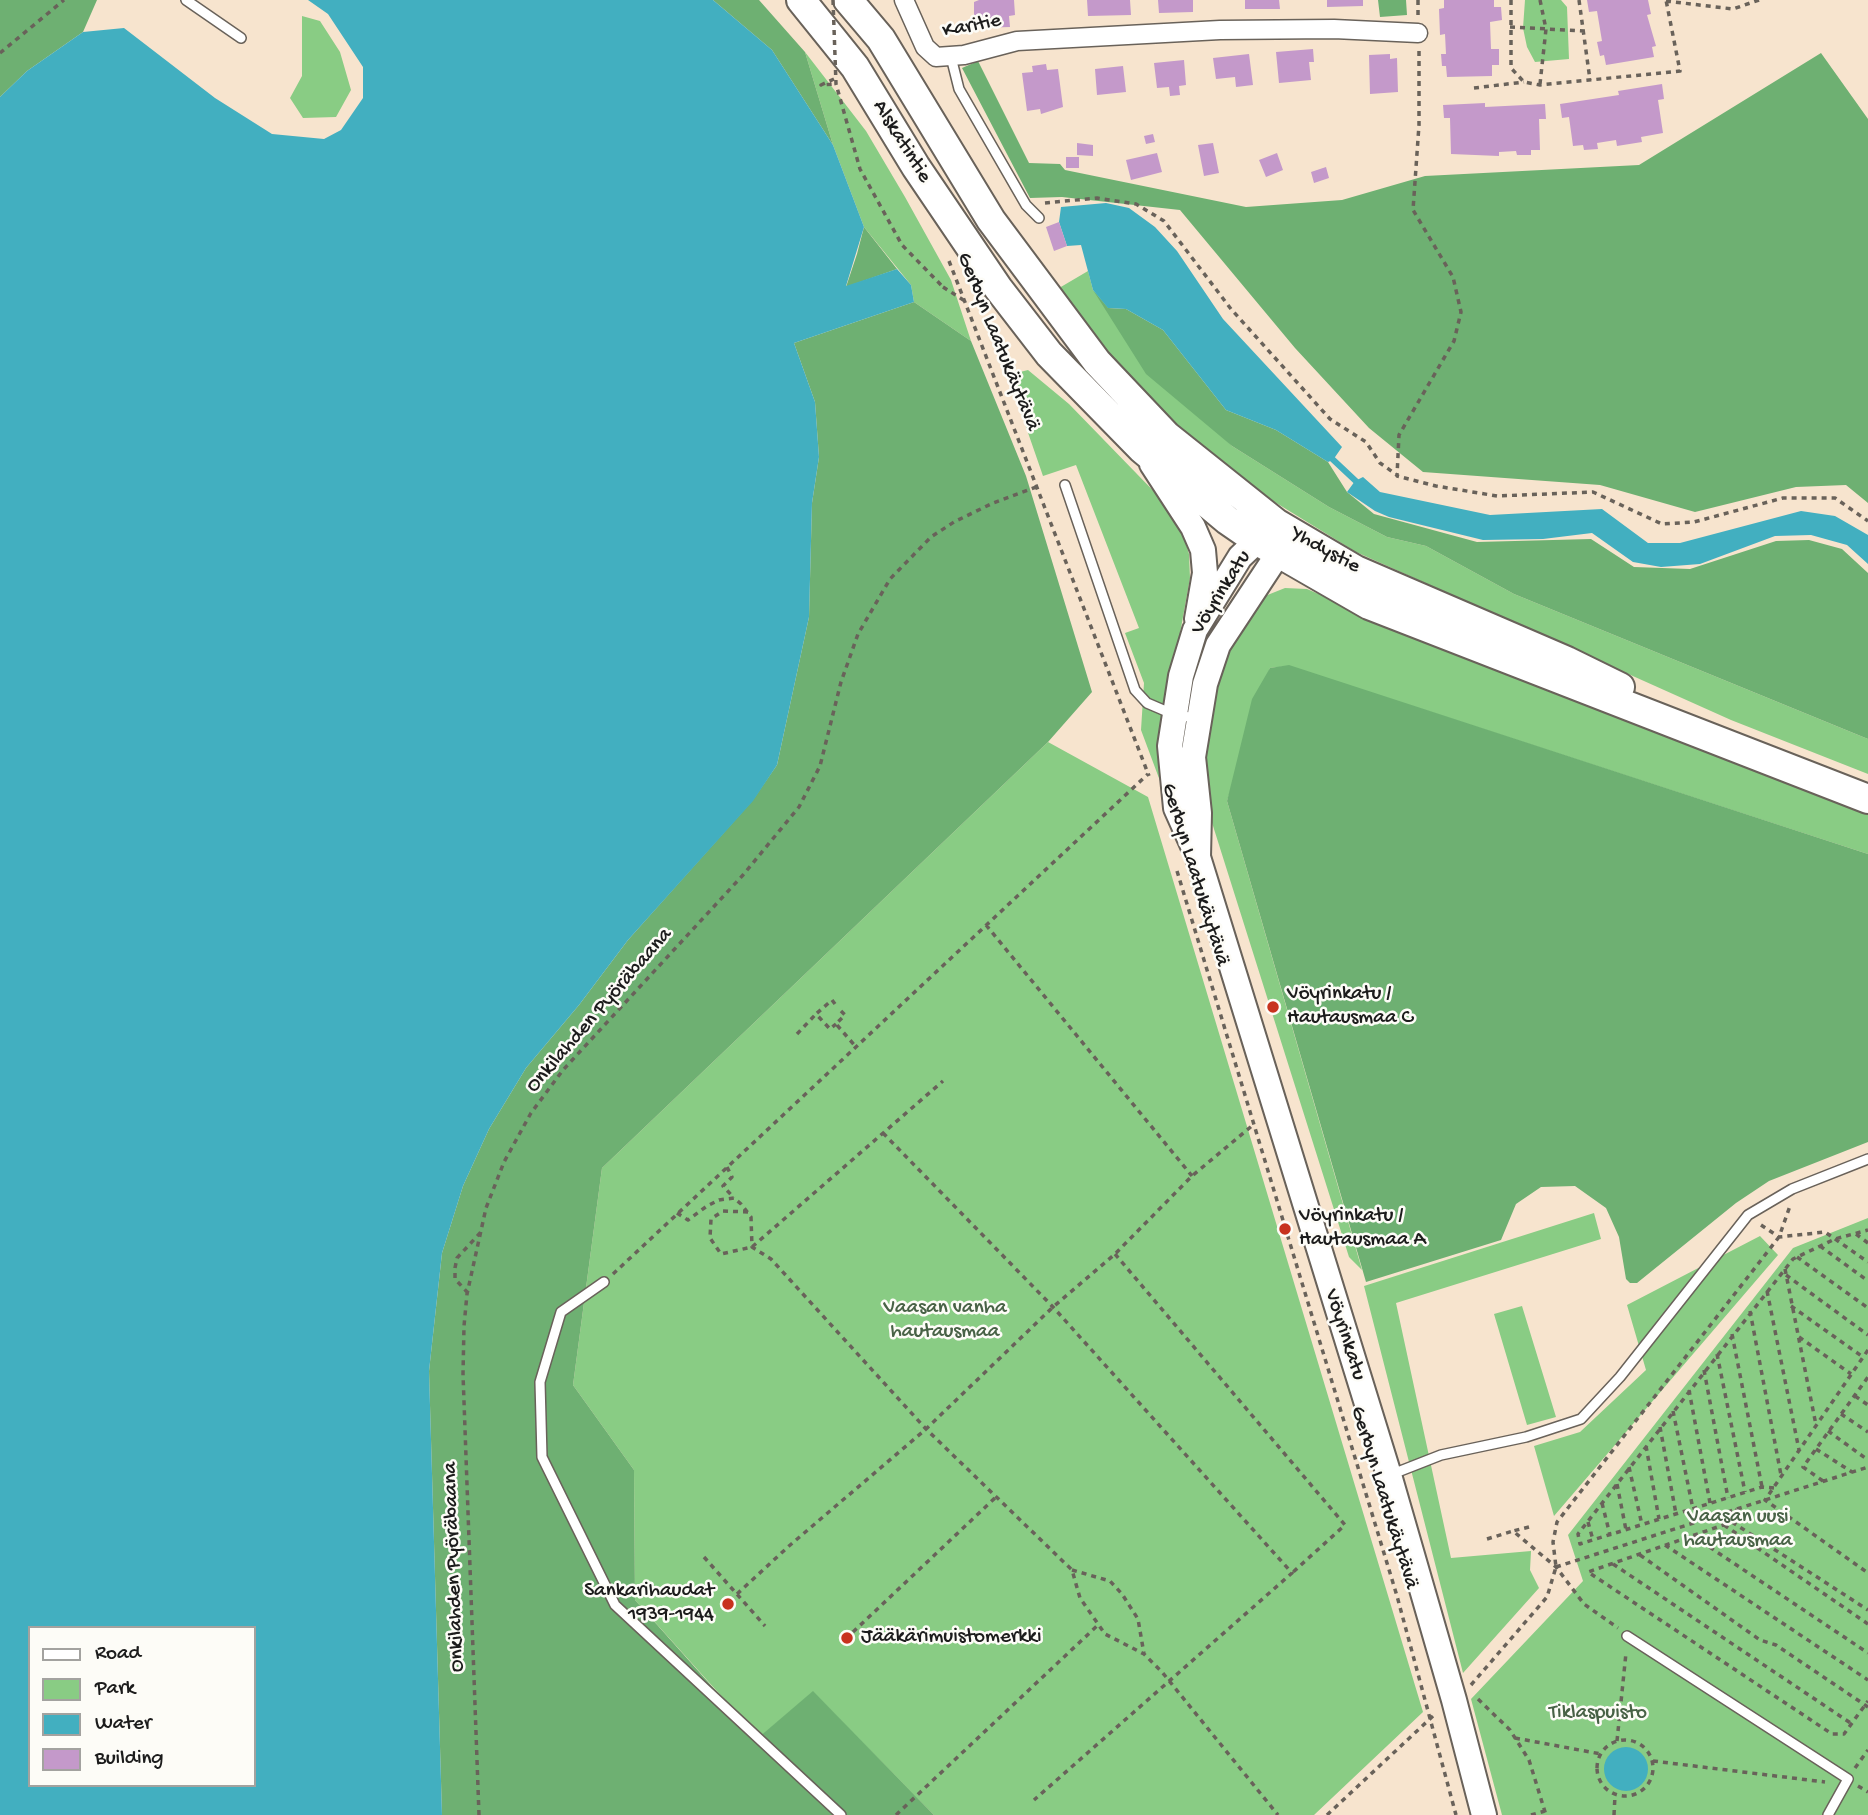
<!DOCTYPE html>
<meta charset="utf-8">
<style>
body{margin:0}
#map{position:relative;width:1868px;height:1815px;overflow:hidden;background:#f7e4ce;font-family:"Gochi Hand",sans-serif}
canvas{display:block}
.legend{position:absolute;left:28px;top:1626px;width:228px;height:161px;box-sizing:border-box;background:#fdfcf7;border:2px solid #a3a29f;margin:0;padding:9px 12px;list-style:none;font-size:21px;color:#1c1c1c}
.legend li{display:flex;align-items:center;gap:14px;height:35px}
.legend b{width:35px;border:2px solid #a3a29f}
</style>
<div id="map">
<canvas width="1868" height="1815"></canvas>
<ul class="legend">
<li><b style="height:9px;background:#fff"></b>Road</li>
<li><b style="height:19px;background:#89cc84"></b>Park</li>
<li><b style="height:19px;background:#42afc0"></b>Water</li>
<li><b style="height:19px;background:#c499ca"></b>Building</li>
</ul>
</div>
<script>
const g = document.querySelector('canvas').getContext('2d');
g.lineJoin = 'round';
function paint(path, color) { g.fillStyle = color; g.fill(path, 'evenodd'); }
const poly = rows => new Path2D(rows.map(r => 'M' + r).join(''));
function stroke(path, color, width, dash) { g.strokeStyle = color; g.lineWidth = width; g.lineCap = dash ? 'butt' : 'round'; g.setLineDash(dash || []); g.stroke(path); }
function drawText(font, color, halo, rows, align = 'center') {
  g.font = font + ' "Gochi Hand",sans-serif'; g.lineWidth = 5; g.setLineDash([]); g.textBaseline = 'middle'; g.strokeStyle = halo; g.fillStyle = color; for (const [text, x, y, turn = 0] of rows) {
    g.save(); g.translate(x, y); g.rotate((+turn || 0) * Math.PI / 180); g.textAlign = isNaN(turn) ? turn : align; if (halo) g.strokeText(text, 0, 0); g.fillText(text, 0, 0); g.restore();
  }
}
paint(poly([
 [1525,0,1561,0,1567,7,1569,59,1535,62,1527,47,1523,28],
 [302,16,320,21,340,52,351,90,336,117,303,118,290,98,302,76],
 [805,52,866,131,905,197,951,280,971,341,914,302,911,285,864,227,833,145],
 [1088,271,1093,290,1232,446,1329,507,1387,537,1426,546,1514,594,1868,739,1868,774,1731,720,1356,552,1273,501,1170,419,1091,340,1054,291],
 [1028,370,1069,404,1170,508,1183,534,1189,554,1190,578,1172,678,1163,789,1141,730,1144,683,1125,633,1139,628,1076,465,1043,476,1008,375],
 [1285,588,1307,589,1512,677,1868,813,1868,854,1289,666,1270,668,1227,801,1362,1270,1349,1257,1208,810,1202,769,1207,718,1224,654,1246,617,1265,596],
 [1048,742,1148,797,1423,1712,1314,1815,934,1815,813,1692,759,1738,635,1600,634,1470,573,1385,602,1168],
 [1594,1213,1601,1239,1396,1303,1451,1558,1531,1551,1530,1570,1539,1588,1463,1673,1364,1286],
 [1868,1218,1868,1815,1502,1815,1471,1699,1583,1581,1568,1535,1793,1248],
 [1760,1236,1778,1255,1554,1516,1534,1446,1580,1432,1646,1370,1627,1305],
 [1522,1306,1556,1417,1527,1425,1494,1314]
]), '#89cc84');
paint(poly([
 [0,0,97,0,83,32,27,71,0,97],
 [713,0,759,0,805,52,833,145,772,50],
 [1378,0,1406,0,1407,15,1380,17],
 [1821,53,1868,119,1868,503,1846,485,1796,487,1695,512,1600,485,1423,472,1369,428,1295,348,1180,210,1062,197,1030,198,962,68,978,61,1029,163,1060,164,1065,170,1246,207,1342,200,1425,176,1639,165],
 [864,227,897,269,846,287,857,254],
 [1093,290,1108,308,1126,309,1163,330,1226,410,1276,430,1328,462,1347,492,1374,514,1477,542,1591,539,1634,567,1690,569,1776,541,1809,540,1842,549,1868,573,1868,739,1514,594,1426,546,1387,537,1329,507,1232,446,1146,374],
 [914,302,971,341,1026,476,1092,692,1048,742,602,1168,573,1385,634,1470,635,1600,758,1738,813,1691,934,1815,442,1815,429,1371,442,1253,463,1186,489,1129,526,1068,579,1005,628,940,752,801,777,765,809,617,812,503,819,457,815,402,794,343],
 [1289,665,1868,854,1868,1142,1769,1181,1736,1203,1637,1283,1630,1283,1626,1279,1619,1237,1606,1208,1575,1186,1541,1187,1516,1204,1501,1240,1366,1282,1227,801,1252,699,1270,668]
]), '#6eb072');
paint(poly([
 [308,0,713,0,772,50,833,145,864,227,846,286,897,269,911,285,914,302,794,343,815,402,819,457,812,503,809,617,777,765,753,801,628,940,579,1005,526,1068,489,1129,463,1186,442,1253,429,1371,442,1815,0,1815,0,97,27,71,83,32,124,28,215,98,272,134,324,139,341,130,363,98,363,67,328,14],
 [30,1628,254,1628,254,1785,30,1785],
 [1106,203,1129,208,1155,227,1177,251,1223,319,1342,447,1333,460,1328,462,1276,430,1226,410,1163,330,1126,309,1108,308,1093,290,1081,245,1067,246,1059,222,1061,207],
 [1363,477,1380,492,1490,515,1602,509,1648,543,1680,543,1801,511,1835,516,1868,535,1868,564,1847,545,1811,535,1775,536,1700,564,1661,567,1633,562,1592,533,1543,539,1483,540,1389,517,1375,511,1347,492,1355,481],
 '1604 1769a22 22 0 1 1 44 0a22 22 0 1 1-44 0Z'
]), '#42afc0');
stroke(poly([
 [1327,454,1360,485]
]), '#42afc0', 6);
paint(poly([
 [979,0,1014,0,1015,15,1009,16,1010,27,980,28,980,17,974,17,974,2],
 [1087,0,1130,0,1131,15,1088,16],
 [1158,0,1193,0,1193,12,1159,13],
 [1245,0,1279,0,1280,9,1245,9],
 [1327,0,1363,0,1363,6,1327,7],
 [1444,0,1494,0,1494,7,1501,7,1502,20,1490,22,1491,49,1499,49,1499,65,1492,65,1492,76,1447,77,1446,66,1442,66,1441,54,1446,54,1445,34,1440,35,1439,9,1444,8],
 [1587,0,1648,0,1651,14,1647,15,1656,46,1652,47,1654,57,1606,65,1604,55,1600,56,1597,42,1602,41,1597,11,1589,12],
 [1313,49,1314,62,1309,62,1311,80,1279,83,1276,52],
 [1249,54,1253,85,1236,87,1235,77,1216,79,1213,58],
 [1390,54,1390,59,1397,58,1398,92,1370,94,1369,55],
 [1184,60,1186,85,1179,86,1180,95,1170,96,1169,87,1157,88,1154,63],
 [1046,64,1047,70,1058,69,1063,107,1041,114,1040,109,1027,111,1022,73,1033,72,1032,66],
 [1123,66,1126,92,1097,95,1095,69],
 [1662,84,1664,99,1658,100,1663,133,1641,137,1642,142,1617,146,1616,140,1597,143,1598,149,1584,150,1583,145,1573,146,1569,117,1562,118,1560,104,1619,95,1618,91],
 [1485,103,1485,107,1545,104,1546,119,1539,119,1540,150,1531,150,1531,155,1517,155,1516,151,1499,152,1499,156,1451,154,1450,118,1444,118,1443,105],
 [1153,134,1155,142,1146,144,1144,136],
 [1077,143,1093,145,1093,156,1077,155],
 [1213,143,1219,173,1204,176,1198,145],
 [1157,153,1162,172,1131,180,1126,160],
 [1277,153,1283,170,1266,177,1259,160],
 [1066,157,1079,157,1079,168,1066,168],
 [1326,167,1329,178,1314,183,1311,172],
 [1059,222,1067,246,1054,251,1046,227]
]), '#c499ca');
const lane = poly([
 [186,0,241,38],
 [951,57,959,89,1026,205,1039,218],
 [1065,485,1135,690,1147,703,1175,715,1197,718],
 [604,1282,561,1312,540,1382,542,1457,615,1605,841,1815],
 [1390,1475,1441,1455,1526,1437,1581,1419,1620,1377,1748,1215,1792,1189,1868,1159],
 [1627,1636,1848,1779,1828,1815]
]);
const street = poly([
 [904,0,925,47,936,57,964,55,1017,41,1220,30,1334,29,1418,33]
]);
const secondary = poly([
 [1152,464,1193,527,1203,550,1205,573,1197,619],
 [1198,857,1199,813,1193,757,1205,684,1218,645,1278,554,1283,540,1276,523,1240,557,1195,630,1181,676,1170,746,1176,808,1198,857,1389,1475,1454,1700,1484,1815]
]);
const primary = poly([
 [801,0,855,67,916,167,998,288,1049,354,1142,449,1227,520,1256,540,1369,605,1868,799],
 [848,0,881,39,991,220,1097,362,1167,436,1276,523,1356,570,1567,661,1620,687]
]);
stroke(lane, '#69625a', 12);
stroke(street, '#69625a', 21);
stroke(secondary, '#69625a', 28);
stroke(primary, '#69625a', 32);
stroke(poly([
 [1511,0,1511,68,1524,82,1540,85,1680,71,1666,0],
 [1540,0,1546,29,1540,84],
 [1579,0,1590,80],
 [1666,1,1733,9,1759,0],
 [1418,15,1418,0],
 [1510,27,1585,31],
 [1419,51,1419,125,1413,210,1453,277,1461,312,1454,341,1399,435,1397,476,1436,486,1497,496,1593,492,1662,524,1694,522,1783,498,1835,498,1868,521],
 [0,53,64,0],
 [834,79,821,85,836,84],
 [1474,88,1524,82],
 [1045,203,1097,198,1136,204,1164,221,1231,309,1330,419,1366,442,1380,463,1397,475],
 [949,261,1149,776],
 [943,287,965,301],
 [1177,871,1397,1596,1456,1815],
 [986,925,1192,1176],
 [835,1004,832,1000,816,1014,830,1029,836,1024],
 [841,1011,845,1015,836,1024,857,1048],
 [797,1034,816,1014],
 [883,1133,1053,1307,1292,1573,1034,1800],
 [727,1167,732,1177,723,1186,734,1198],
 [748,1212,723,1211,711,1219,710,1238,721,1254,752,1247,943,1081],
 [677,1213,688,1220,707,1206,719,1200,734,1198,741,1204,751,1217,752,1247,771,1259,926,1429,1072,1570,1080,1598,1105,1634,1144,1654,1162,1672,1278,1815],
 [1761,1225,1779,1237,1825,1232,1868,1262],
 [1856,1234,1868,1243],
 [1820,1246,1868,1281],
 [1115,1254,1345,1525,1292,1573],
 [1797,1257,1868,1308],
 [1785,1269,1816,1425],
 [613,1274,1148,774],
 [1786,1275,1868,1335],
 [1767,1291,1799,1450],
 [468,1293,455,1279,455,1268,457,1258,481,1232],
 [1791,1306,1863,1357],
 [1750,1311,1781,1475],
 [1732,1334,1762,1487],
 [1799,1337,1851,1374],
 [1868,1350,1765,1500,1868,1573],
 [1717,1354,1745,1492],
 [1704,1370,1728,1498],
 [1689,1390,1710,1503],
 [1855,1396,1868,1405],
 [1673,1411,1693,1509],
 [1841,1414,1868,1432],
 [1660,1427,1676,1514],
 [1828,1431,1868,1460],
 [1646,1446,1659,1519],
 [1816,1449,1852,1472],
 [1629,1467,1642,1525],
 [1823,1481,1803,1467,1868,1377],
 [1617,1484,1626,1530],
 [1774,1488,1762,1487,1580,1544,1578,1534,1793,1259,1835,1239,1868,1230],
 [1602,1503,1610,1535],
 [1737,1509,1732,1522,1588,1572,1832,1734,1844,1734,1868,1701],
 [1588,1522,1593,1540],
 [1732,1522,1868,1610],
 [1724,1525,1868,1624],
 [1529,1527,1513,1531,1556,1567,1584,1604,1618,1628],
 [1693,1536,1868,1653],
 [1487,1539,1513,1531],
 [1665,1545,1868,1680],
 [1640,1555,1760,1640,1776,1645,1868,1707],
 [704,1557,765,1626],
 [1613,1564,1852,1724],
 [1556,1567,1868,1467],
 [1072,1570,1110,1581,1122,1594,1138,1619,1144,1654],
 [737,1594,789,1546,926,1429,1053,1307,1115,1254,1192,1176,1253,1125],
 [853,1632,996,1497],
 [1471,1685,1547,1597,1556,1567,1553,1542,1557,1522,1779,1237,1790,1206],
 [1478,1699,1510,1730,1529,1760,1546,1815],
 [1515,1738,1601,1754],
 '1597 1768a28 28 0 1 1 56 0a28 28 0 1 1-56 0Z',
 [1617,1741,1626,1653],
 [1653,1761,1825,1782],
 [1855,1768,1868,1750],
 [1858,1786,1868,1792],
 [479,1815,463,1374,464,1326,467,1294,486,1208,504,1162,531,1113,563,1070,743,875,799,807,820,766,841,682,858,634,890,579,931,537,954,522,993,503,1039,486],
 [896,1815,1098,1625],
 [1327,1815,1433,1716],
 [1531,1815,1545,1811],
 [1614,1815,1615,1795]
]), '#69625a', 3.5, [5, 5]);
stroke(lane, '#fff', 9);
stroke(street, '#fff', 18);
stroke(secondary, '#fff', 24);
stroke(primary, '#fff', 28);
stroke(poly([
 [833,0,836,84,860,169,902,245,943,287]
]), '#69625a', 3.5, [5, 5]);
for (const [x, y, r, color] of [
 [1273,1007,7,"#c8321e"],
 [1285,1229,7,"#c8321e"],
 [728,1604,7,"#c8321e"],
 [847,1638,7,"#c8321e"]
]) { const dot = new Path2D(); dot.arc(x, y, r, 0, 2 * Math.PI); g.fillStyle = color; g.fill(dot); stroke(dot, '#fdfcf7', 2.5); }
drawText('21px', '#1c1c1c', '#fdfcf7', [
 ["Karitie",972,27,-11],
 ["Alskatintie",901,142,58],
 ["Gerbyn Laatukäytävä",997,342,68],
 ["Yhdystie",1325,551,29],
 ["Vöyrinkatu",1222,593,-58],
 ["Gerbyn Laatukäytävä",1194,875,73],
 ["Onkilahden Pyöräbaana",600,1011,-49],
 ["Vöyrinkatu",1344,1335,72],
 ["Gerbyn Laatukäytävä",1383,1498,73],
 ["Onkilahden Pyöräbaana",455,1567,-92]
]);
drawText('21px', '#1c1c1c', '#fdfcf7', [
 ["Vöyrinkatu /",1287,995],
 ["Hautausmaa C",1287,1019],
 ["Vöyrinkatu /",1299,1217],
 ["Hautausmaa A",1299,1241],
 ["Sankarihaudat",714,1592,"right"],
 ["1939-1944",714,1616,"right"],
 ["Jääkärimuistomerkki",861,1638]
], 'left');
drawText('21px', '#486246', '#fdfcf7', [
 ["Vaasan vanha",945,1309],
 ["hautausmaa",945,1333],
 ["Vaasan uusi",1738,1518],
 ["hautausmaa",1738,1542],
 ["Tiklaspuisto",1598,1714]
]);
</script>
